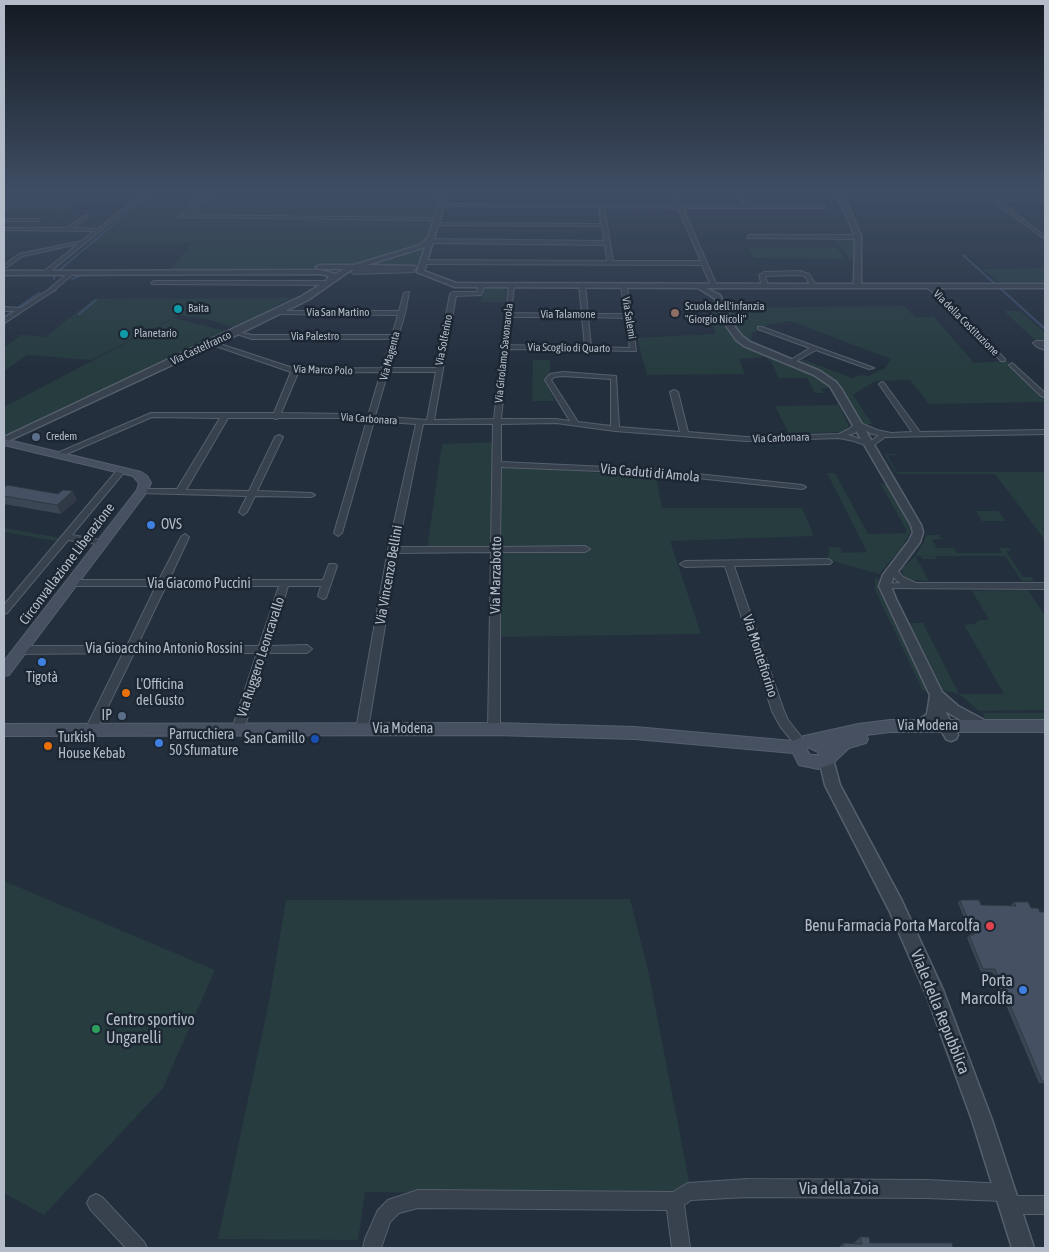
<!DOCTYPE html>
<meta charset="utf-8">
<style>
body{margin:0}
#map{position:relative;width:1049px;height:1252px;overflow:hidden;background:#242f3e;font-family:"Asap Condensed",sans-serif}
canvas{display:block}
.frame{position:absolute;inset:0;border:5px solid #b4bcc9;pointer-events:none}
</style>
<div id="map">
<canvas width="1049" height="1252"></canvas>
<div class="frame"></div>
</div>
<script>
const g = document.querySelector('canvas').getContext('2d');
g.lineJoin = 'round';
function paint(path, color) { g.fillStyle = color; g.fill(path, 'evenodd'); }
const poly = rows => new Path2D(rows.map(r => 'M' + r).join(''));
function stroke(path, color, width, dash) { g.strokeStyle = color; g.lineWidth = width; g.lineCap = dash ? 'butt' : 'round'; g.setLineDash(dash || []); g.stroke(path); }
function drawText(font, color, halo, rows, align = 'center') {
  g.font = font + ' "Asap Condensed",sans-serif'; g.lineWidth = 5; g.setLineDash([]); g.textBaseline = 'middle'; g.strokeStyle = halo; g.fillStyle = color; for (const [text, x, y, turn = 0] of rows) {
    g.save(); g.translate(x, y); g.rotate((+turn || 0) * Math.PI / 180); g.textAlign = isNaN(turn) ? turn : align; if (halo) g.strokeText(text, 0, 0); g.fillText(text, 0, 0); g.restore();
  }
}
paint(poly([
 [4,193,67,199,71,196,86,198,45,229,41,229,60,213,4,212],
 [150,193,445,193,424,272,167,274,192,243,88,244],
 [834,239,854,239,854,259,849,259],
 [748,247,837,248,845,259,754,258],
 [1045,268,1045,286,1004,286,983,269],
 [498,287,506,290,505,302,480,302,484,289],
 [291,298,272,307,276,309,236,329,211,320,179,315,91,360,27,355,4,371,4,348,21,335,45,337,94,299],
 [904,306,915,317,934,317,974,363,1008,361,1045,398,1045,402,929,404,910,380,875,381,853,395,872,424,864,425,841,388,832,378,800,360,802,359,852,378,861,375,869,376,885,368,891,359,790,321,768,325,752,333,751,339,762,354,807,371,831,388,821,388,824,393,815,393,807,378,779,378,772,363,765,357,739,359,745,374,647,375,637,338,715,334,710,308],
 [1004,311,1020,311,1045,333,1045,341,1036,341],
 [174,318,229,332,4,438,4,407],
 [533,360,550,360,550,371,545,380,555,401,532,401],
 [839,405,849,426,847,430,841,432,789,434,775,406],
 [498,442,497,465,656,477,662,508,802,508,814,536,670,541,701,634,493,637,494,549,427,550,442,444],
 [884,454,896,454,897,455,887,455,897,472,1044,472,1045,474,1045,528,1042,529,1045,533,1045,540,995,474,897,474],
 [827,473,835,473,868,534,906,533,906,529,880,483,889,486,911,529,909,535,901,549,879,574,828,560,829,547,840,547,842,553,867,552],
 [976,511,998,511,1006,521,982,521],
 [4,528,60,538,56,541,4,532],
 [926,535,939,535,941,538,947,538,932,540,937,548,954,548,957,553,1002,553,999,548,1009,548,1011,551,1006,551,1023,577,1031,577,1034,581,1022,581,1005,556,935,556,936,559,923,559,921,556,915,556,929,581,910,580,903,575,902,569,915,556,924,542],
 [875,578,879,579,878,589,927,691,923,691,875,590],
 [1028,590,1045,616,1045,710,979,711,959,694,943,690,910,623,923,623,959,694,1004,694,964,625,975,624,979,620,989,620,972,591],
 [982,713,1045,713,1045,719,1035,722,988,722],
 [4,881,215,970,163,1088,44,1215,4,1193],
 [630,899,648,970,692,1196,365,1192,358,1240,218,1239,269,1002,286,900]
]), '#263c3f');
stroke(poly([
 [905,198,910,205],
 [963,255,995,284],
 [57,272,151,193],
 [54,279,55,275],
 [72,279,80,276],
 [1001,289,1045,329],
 [48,294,56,290],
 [79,314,96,300],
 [4,317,39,293],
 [4,324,28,307]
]), '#394c67', 2);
const minor = poly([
 [80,193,85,193,80,198,76,198,80,193],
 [142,193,147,193,47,274,42,273,78,244,23,256,4,269,4,265,19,254,82,241,94,231,4,230,4,228,67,228,86,215,88,217,73,228,98,229,142,193],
 [672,193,676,193,681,205,744,205,737,193,741,193,749,205,823,206,825,207,823,208,683,208,717,286,714,288,711,286,702,265,425,264,422,262,425,260,607,261,605,245,431,243,428,241,431,239,604,241,602,226,436,225,434,224,436,223,601,224,599,207,441,206,439,204,677,205,672,193],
 [604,207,678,208,701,261,613,261,604,207],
 [993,198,1045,199,1045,201,998,200,1045,236,1045,239,991,200,993,198],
 [181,215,437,218,439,219,437,220,179,217,181,215],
 [4,219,38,219,40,220,38,221,4,221,4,219],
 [749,235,858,235,861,237,858,239,747,238,749,235],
 [412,269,415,271,414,272,354,274,351,272,354,270,412,269],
 [800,271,809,274,817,287,816,288,812,288,805,276,800,275,765,276,768,286,765,288,762,286,759,275,764,272,800,271],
 [68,273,73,274,52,292,4,323,4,318,15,311,4,311,4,307,20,308,48,290,68,273],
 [154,281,328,281,331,283,328,285,152,284,151,283,154,281],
 [482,283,485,285,481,295,456,296,434,420,494,419,509,285,514,286,511,313,582,314,579,285,582,283,585,285,588,314,625,314,621,286,624,284,627,286,636,351,508,349,501,419,556,419,570,421,545,380,550,374,563,372,616,376,619,427,680,432,670,392,674,390,678,392,688,432,746,437,839,434,849,429,858,422,877,430,891,433,912,432,879,384,882,382,884,383,920,432,1045,430,1045,434,885,437,871,447,854,441,839,438,746,441,615,431,556,423,501,424,501,462,649,469,802,485,806,487,802,489,649,473,501,467,500,547,585,546,590,549,585,552,500,552,500,729,498,732,494,733,490,732,488,729,491,552,397,553,368,729,366,732,362,733,358,732,356,729,388,550,416,424,374,421,342,533,338,536,334,533,367,420,343,418,279,418,276,419,273,418,228,418,186,490,249,491,275,437,279,435,283,437,257,491,311,493,315,495,311,497,255,496,247,512,243,515,239,512,247,496,142,493,138,491,142,489,177,489,220,418,152,417,62,456,56,456,55,454,151,413,274,413,291,372,210,344,210,342,214,342,296,369,382,368,391,339,252,339,234,333,234,331,252,335,392,335,398,315,271,314,271,312,273,311,399,311,404,293,409,292,405,313,389,368,436,368,450,294,453,292,477,292,479,285,482,283],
 [511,317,582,317,585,347,508,345,511,317],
 [588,317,626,318,630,348,591,347,588,317],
 [381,372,368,416,343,414,281,413,298,373,381,372],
 [388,372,436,372,427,420,375,416,388,372],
 [563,376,611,379,611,426,578,422,551,380,554,377,563,376],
 [423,424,493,424,491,547,398,547,423,424],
 [859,427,872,434,879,435,870,442,848,435,855,433,859,427],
 [928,286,932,286,1005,359,1005,361,1001,361,928,288,928,286],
 [758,327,762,327,874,368,869,369,816,350,793,363,789,363,789,361,810,348,758,329,758,327],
 [1036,341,1045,341,1045,345,1042,345,1045,346,1045,350,1037,347,1033,343,1036,341],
 [1012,363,1045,393,1045,397,1041,396,1010,366,1009,365,1012,363],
 [119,468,125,468,126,470,72,535,105,541,106,543,105,545,68,540,7,613,4,614,4,605,119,468],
 [185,534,189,537,169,580,323,580,329,564,335,564,337,566,326,598,323,599,318,596,321,586,288,586,270,646,307,645,312,649,307,653,267,653,244,729,242,732,238,733,234,732,232,729,257,653,134,653,95,733,91,734,87,733,85,730,123,653,20,654,15,650,20,646,127,646,156,586,71,586,66,583,71,580,159,580,181,537,185,534],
 [166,586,279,586,259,646,137,646,166,586],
 [827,559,830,560,832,562,830,564,734,566,784,711,788,720,807,744,805,747,801,749,797,747,780,726,772,711,725,566,685,567,680,564,685,561,827,559],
 [892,566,895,567,903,577,916,583,1045,583,1045,589,882,588,880,586,882,584,901,583,897,581,887,569,892,566],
 [748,1179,927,1180,1006,1184,1012,1187,1015,1193,1013,1196,1045,1196,1045,1214,1010,1214,1004,1211,1001,1205,1003,1201,927,1198,748,1197,691,1200,684,1205,690,1248,672,1248,667,1210,418,1208,399,1213,390,1222,381,1248,363,1248,365,1239,378,1210,388,1200,418,1190,673,1192,688,1183,748,1179],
 [96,1194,102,1197,144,1242,147,1248,126,1248,90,1209,87,1203,90,1197,96,1194]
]);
const tertiary = poly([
 [442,193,448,193,424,271,456,283,854,284,855,236,843,208,834,193,840,193,849,208,861,236,861,284,1045,284,1045,288,706,288,720,295,735,327,742,336,750,342,820,371,836,382,842,390,921,525,923,532,920,542,893,578,891,586,896,599,942,692,958,706,988,722,990,726,988,730,983,731,978,730,945,711,958,735,956,739,951,741,946,739,936,721,926,730,921,731,916,730,914,726,916,722,927,714,930,695,879,586,883,575,909,541,913,532,911,525,830,386,814,375,744,346,736,340,727,327,714,298,698,288,455,287,417,272,425,247,367,265,414,266,416,267,416,269,351,270,308,300,239,334,4,443,4,437,302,296,326,281,329,276,320,274,4,275,4,271,320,270,336,274,344,269,319,269,316,267,319,265,354,265,420,245,428,238,442,193],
 [826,753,831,755,833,759,840,785,901,899,943,990,992,1120,1034,1248,1012,1248,972,1120,928,999,889,910,825,785,819,759,821,755,826,753]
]);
const secondary = poly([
 [4,439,141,472,147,476,151,483,146,493,9,675,4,676,4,661,137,490,139,483,133,476,4,445,4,439],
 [890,720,1045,720,1045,732,890,732,866,735,868,739,866,743,849,748,832,764,818,769,799,765,793,753,635,739,494,735,4,736,4,724,494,723,635,727,793,741,804,736,858,724,890,720],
 [808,747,818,752,819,755,810,755,807,750,808,747]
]);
stroke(minor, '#565f6c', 2);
stroke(tertiary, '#565f6c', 3);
stroke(secondary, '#565f6c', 2);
paint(minor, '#38414e');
paint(tertiary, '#38414e');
paint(secondary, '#465061');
paint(poly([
 [215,199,202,213,185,213,184,207],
 [4,488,77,500,61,514,4,504],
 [960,900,981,905,1012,906,1011,905,1014,902,1040,912,1045,912,1045,1083,1039,1083,992,972,981,972,967,938,969,935,971,935,958,903],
 [860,1237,870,1243,953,1248,838,1248,843,1243,853,1244]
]), '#3b4654');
paint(poly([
 [214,193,215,199,202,213,200,207],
 [73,491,77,500,61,514,57,505]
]), '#303945');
const building = poly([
 [198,193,214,193,200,207,184,207,198,193],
 [7,485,58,494,63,490,73,491,57,505,4,496,4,488,7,485],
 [960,900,979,900,981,905,1016,906,1014,902,1028,902,1031,908,1038,908,1040,912,1045,912,1045,1081,1042,1081,995,969,983,969,969,935,974,935,960,900],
 [860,1237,869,1237,870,1243,952,1243,953,1248,844,1248,843,1243,862,1244,860,1237]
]);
paint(building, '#455162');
stroke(building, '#303945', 1);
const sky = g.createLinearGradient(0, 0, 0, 368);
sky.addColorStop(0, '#141a22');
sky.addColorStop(0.52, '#3f4d63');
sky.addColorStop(1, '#3f4d6300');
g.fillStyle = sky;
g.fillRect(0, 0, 1049, 368);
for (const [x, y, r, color] of [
 [178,309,5,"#0f9aa8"],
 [675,313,5,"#8d6e63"],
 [124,334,5,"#0f9aa8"],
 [36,437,5,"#5c6f8a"],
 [151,525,5,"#3f7fe0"],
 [42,662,5,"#3f7fe0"],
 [126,693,5,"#e8710a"],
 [122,716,5,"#5c6f8a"],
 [315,739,5,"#1a4fb4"],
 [159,743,5,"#3f7fe0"],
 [48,746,5,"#e8710a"],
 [990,926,5,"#e0444e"],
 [1023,990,5,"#3f7fe0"],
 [96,1029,5,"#2e9e5b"]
]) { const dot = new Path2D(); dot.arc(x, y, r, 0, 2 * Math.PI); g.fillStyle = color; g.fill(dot); stroke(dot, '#1d2633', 2); }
drawText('11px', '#b4bcc9', '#1d2633', [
 ["Scuola dell'infanzia",685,307],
 ["\"Giorgio Nicoli\"",685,320],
 ["Baita",188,309],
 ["Planetario",134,334],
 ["Credem",46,437]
], 'left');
drawText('11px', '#b4bcc9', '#1d2633', [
 ["Via San Martino",338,313],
 ["Via Talamone",568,315],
 ["Via Salemi",629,318,81],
 ["Via della Costituzione",966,323,45],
 ["Via Palestro",315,337],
 ["Via Solferino",444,340,-79],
 ["Via Castelfranco",201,348,-25],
 ["Via Scoglio di Quarto",569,348,1],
 ["Via Girolamo Savonarola",504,353,-84],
 ["Via Magenta",390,356,-75],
 ["Via Marco Polo",323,370,2],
 ["Via Carbonara",369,419,4],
 ["Via Carbonara",781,438,-2]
]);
drawText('14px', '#b4bcc9', '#1d2633', [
 ["Via Caduti di Amola",650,473,5],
 ["Circonvallazione Liberazione",67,564,-53],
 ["Via Vincenzo Bellini",389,575,-80],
 ["Via Marzabotto",496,575,-89],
 ["Via Giacomo Puccini",199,584],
 ["Via Gioacchino Antonio Rossini",164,649],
 ["Via Montefiorino",760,656,72],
 ["Via Ruggero Leoncavallo",261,657,-72],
 ["Via Modena",928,726],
 ["Via Modena",403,729]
]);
drawText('14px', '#b4bcc9', '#1d2633', [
 ["OVS",161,525],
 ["Tigotà",42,678,"center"],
 ["L'Officina",136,685],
 ["del Gusto",136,701],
 ["IP",112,716,"right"],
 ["Parrucchiera",169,735],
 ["50 Sfumature",169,751],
 ["Turkish",58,738],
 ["House Kebab",58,754],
 ["San Camillo",305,739,"right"]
], 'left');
drawText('16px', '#b4bcc9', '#1d2633', [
 ["Benu Farmacia Porta Marcolfa",980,926],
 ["Porta",1013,981],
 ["Marcolfa",1013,999],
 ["Centro sportivo",106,1020,"left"],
 ["Ungarelli",106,1038,"left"]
], 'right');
drawText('16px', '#b4bcc9', '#1d2633', [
 ["Viale della Repubblica",940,1012,68],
 ["Via della Zoia",839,1189]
]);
</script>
